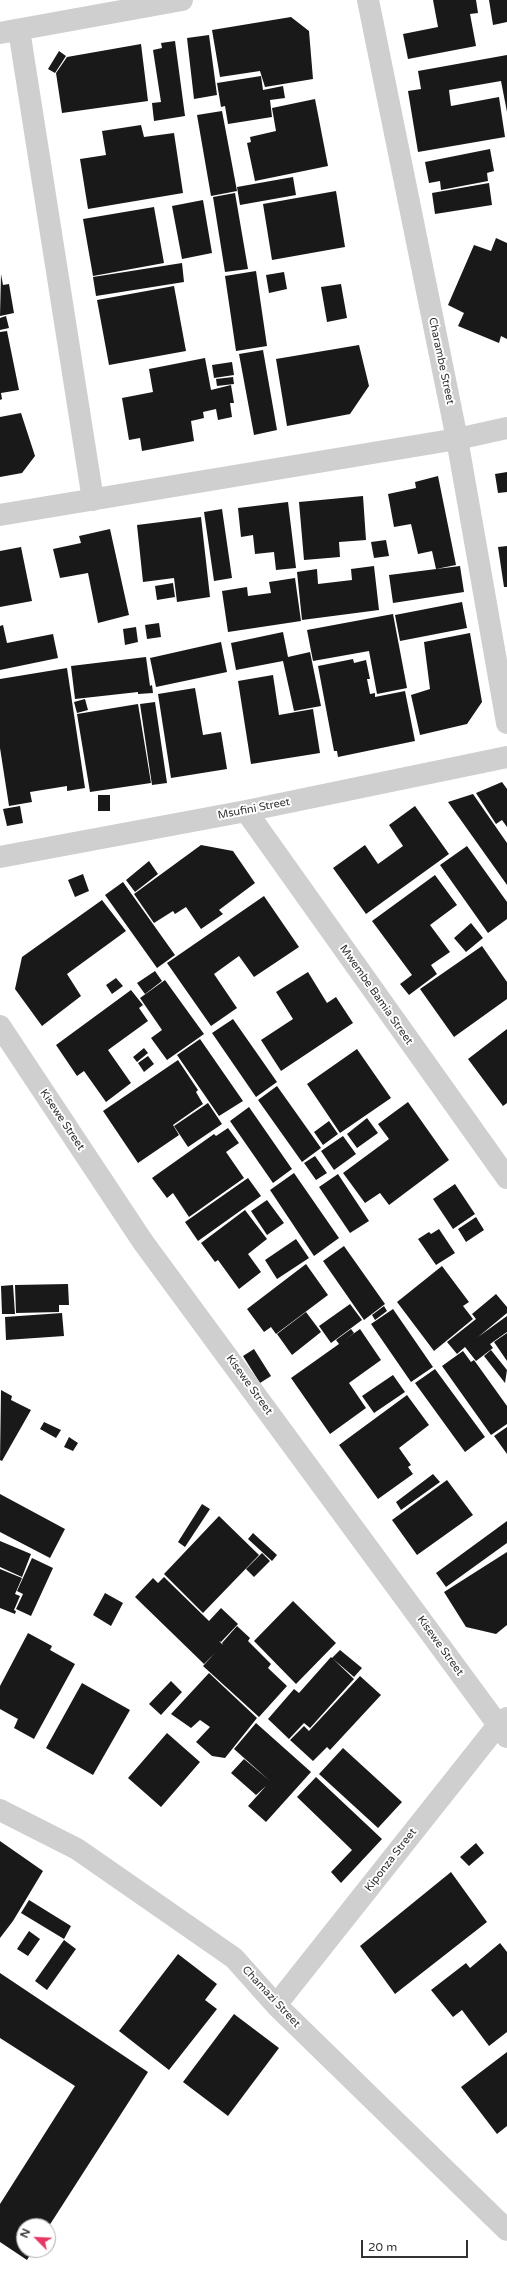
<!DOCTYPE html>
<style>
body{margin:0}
#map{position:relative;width:507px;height:2274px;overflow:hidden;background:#fff;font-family:"Varela Round",sans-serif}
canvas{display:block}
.north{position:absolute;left:16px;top:2218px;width:40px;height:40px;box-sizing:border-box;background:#fff;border:1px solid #adadad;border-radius:50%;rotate:294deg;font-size:11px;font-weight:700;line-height:16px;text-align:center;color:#323232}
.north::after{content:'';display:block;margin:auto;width:14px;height:18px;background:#e73764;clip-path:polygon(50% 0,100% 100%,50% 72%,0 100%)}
.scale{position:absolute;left:361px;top:2240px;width:107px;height:18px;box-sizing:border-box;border:2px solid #323232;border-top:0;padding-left:5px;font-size:12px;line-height:14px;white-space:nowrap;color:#323232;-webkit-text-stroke:3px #fff;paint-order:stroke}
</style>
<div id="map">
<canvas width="507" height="2274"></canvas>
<div class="north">N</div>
<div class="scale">20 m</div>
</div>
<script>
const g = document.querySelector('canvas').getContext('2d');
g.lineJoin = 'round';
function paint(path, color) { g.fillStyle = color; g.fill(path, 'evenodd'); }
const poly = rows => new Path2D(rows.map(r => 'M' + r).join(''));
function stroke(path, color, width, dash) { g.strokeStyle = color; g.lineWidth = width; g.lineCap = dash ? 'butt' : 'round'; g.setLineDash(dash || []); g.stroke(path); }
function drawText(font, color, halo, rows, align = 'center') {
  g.font = font + ' "Varela Round",sans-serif'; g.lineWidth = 4; g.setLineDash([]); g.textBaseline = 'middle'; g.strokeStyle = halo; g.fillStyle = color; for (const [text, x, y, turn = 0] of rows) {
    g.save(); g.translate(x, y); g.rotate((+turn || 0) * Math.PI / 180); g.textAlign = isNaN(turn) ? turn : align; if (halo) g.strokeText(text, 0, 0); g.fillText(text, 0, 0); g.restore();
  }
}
paint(poly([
 [433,0,476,0,478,13,470,14,476,46,408,59,403,34,438,27],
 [489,0,507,0,507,22,493,25],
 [291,17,309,31,313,79,265,87,260,71,220,77,212,30],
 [209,35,217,95,194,99,187,38],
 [175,41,185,116,154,121,152,103,161,102,153,50,162,48,161,43],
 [141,44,148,101,62,113,56,73,67,57],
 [59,51,66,56,55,73,48,69],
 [507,55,507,112,501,81,449,90,451,106,499,97,505,137,418,152,408,91,421,89,418,71],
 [261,76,263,90,283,86,285,98,270,100,272,117,228,124,225,106,221,107,217,83],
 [315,99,328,166,255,181,247,143,251,142,250,137,276,131,272,108],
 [222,111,237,191,211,196,197,115],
 [141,125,144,137,174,133,183,193,88,209,80,159,106,155,102,131],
 [490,149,494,171,487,173,488,181,441,190,440,181,429,183,425,162],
 [293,177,296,195,240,205,237,187],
 [489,183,492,205,435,214,432,193],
 [336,191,345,247,272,260,263,204],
 [235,193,248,269,225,272,213,197],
 [203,200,212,253,182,259,172,206],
 [154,207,164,263,93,276,83,219],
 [496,238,507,243,507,339,501,336,499,343,458,326,464,313,448,305,474,245,491,251],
 [182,263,184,282,96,296,93,277],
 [256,271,267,346,236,351,225,276],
 [284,272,287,289,269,293,266,275],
 [1,274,3,285,9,284,14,313,0,316],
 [341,284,347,318,327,322,321,287],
 [174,286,186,351,109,365,97,300],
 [6,316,9,328,0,330,0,318],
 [7,331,19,390,1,393,2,399,0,400,0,332],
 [359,345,369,386,350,414,287,426,276,359],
 [263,350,277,430,254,435,239,354],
 [205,358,211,390,231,385,234,403,230,403,232,417,218,420,216,409,203,412,204,418,191,421,194,441,142,451,140,438,129,440,122,398,153,392,149,369],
 [232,362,234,375,214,378,212,365],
 [233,377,234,384,217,386,216,379],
 [21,413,35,456,22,473,0,477,0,417],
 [507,472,507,492,498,493,495,474],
 [438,476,456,565,436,569,432,551,418,554,411,524,394,527,388,494,416,488,415,482],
 [363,496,366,540,339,542,340,557,304,560,299,502],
 [288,502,296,568,276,570,274,552,255,554,253,535,241,537,238,508],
 [222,509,232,578,214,581,204,512],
 [201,517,210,597,177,602,174,578,143,582,137,525],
 [110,529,129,615,98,623,88,573,60,578,53,549,81,543,79,536],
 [386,540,389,556,374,558,371,542],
 [507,546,507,587,504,587,498,547],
 [21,547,32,601,0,607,0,551],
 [374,566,379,610,302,620,297,572,317,569,318,584,352,580,351,569],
 [460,566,464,592,393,603,389,575],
 [295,578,301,621,228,632,222,591,247,587,248,596,271,593,269,582],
 [173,583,175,597,157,600,155,586],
 [462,602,467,628,400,641,395,615],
 [393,614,407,688,377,694,369,651,313,661,307,630],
 [159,623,161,637,147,639,145,625],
 [3,625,7,643,53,634,58,658,0,670,0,626],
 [136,627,138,642,125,645,123,629],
 [283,632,288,657,310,652,321,706,294,711,283,661,236,670,231,643],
 [470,633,482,702,467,724,420,735,411,695,430,689,424,642],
 [221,642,227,672,156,687,150,658],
 [146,657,150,686,152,685,153,693,138,694,138,692,75,699,71,666],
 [353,659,354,663,366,660,370,679,367,679,370,694,375,693,375,697,405,691,415,741,338,757,337,751,334,751,318,666],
 [67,668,85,788,67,791,67,786,30,792,32,802,9,806,0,748,0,679],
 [273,675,279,715,313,709,320,753,251,764,238,681],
 [195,688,203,735,221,732,227,769,171,778,158,694],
 [85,699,88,710,77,713,74,702],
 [155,702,167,783,152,785,140,704],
 [138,704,151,783,90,792,77,714],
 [502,782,507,789,507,827,502,820,496,824,476,793],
 [473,794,507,843,507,885,448,802],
 [98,795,110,795,110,811,98,811],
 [20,806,23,823,7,826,3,809],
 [415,806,449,854,366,914,333,868,365,845,378,864,403,846,389,825],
 [201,845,233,851,255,883,219,910,223,914,201,929,186,907,175,914,173,911,154,923,134,894],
 [467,846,507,902,507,919,488,933,440,865],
 [149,861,158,874,135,892,126,880],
 [83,874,89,891,75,897,68,880],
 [435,875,457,905,430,925,450,952,431,965,437,974,409,995,400,984,412,975,372,921],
 [123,882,175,955,157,968,105,895],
 [264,896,299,947,254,977,239,956,214,974,237,1008,211,1026,167,963],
 [102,900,126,931,67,974,81,996,42,1026,15,989,22,957],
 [471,923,483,938,466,952,454,938],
 [482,946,507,982,507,999,454,1037,420,989],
 [155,971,162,981,145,994,137,983],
 [308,972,327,1003,336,997,353,1023,281,1071,261,1040,293,1019,276,992],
 [116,978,123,986,112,994,106,985],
 [165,980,204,1034,167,1060,151,1038,162,1030,140,998],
 [131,990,143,1005,139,1008,148,1021,108,1050,131,1083,106,1102,84,1071,77,1076,56,1045],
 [233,1019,277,1082,256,1097,212,1033],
 [507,1029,507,1103,503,1106,468,1059],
 [200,1039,243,1101,219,1116,177,1055],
 [144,1048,148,1053,137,1062,133,1057],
 [357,1049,391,1098,340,1133,307,1084],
 [148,1056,154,1064,144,1072,138,1063],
 [178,1060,198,1090,196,1092,203,1104,173,1125,179,1135,138,1163,103,1111],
 [277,1086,321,1148,302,1162,258,1100],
 [408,1102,449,1160,389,1205,380,1193,365,1203,343,1173,389,1139,378,1124],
 [208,1103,222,1124,188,1147,174,1126],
 [249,1107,292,1169,273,1183,230,1121],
 [367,1118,378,1133,357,1148,347,1134],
 [329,1121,338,1134,323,1145,314,1132],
 [228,1128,239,1143,226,1152,244,1178,189,1217,173,1193,167,1198,152,1178,214,1134,216,1136],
 [343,1136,356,1154,334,1170,321,1151],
 [315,1156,327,1173,316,1180,304,1163],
 [294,1173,339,1238,314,1256,270,1190],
 [338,1174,369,1221,350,1233,319,1187],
 [248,1178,261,1196,198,1241,185,1222],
 [455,1184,475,1214,453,1229,433,1199],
 [267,1200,284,1223,267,1235,251,1211],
 [245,1210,267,1239,248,1254,261,1272,239,1289,218,1260,215,1262,201,1243],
 [476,1217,484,1230,466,1242,458,1229],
 [439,1229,455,1253,436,1265,418,1239,429,1232,431,1234],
 [296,1239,309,1258,277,1279,265,1260],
 [344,1246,385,1304,364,1320,323,1261],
 [306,1264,328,1295,276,1334,271,1327,264,1332,247,1309],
 [442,1266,469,1302,463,1306,473,1319,434,1351,397,1302],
 [68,1284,69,1305,59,1305,59,1312,16,1313,15,1285],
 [13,1285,15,1314,2,1314,1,1286],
 [496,1294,507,1307,507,1313,478,1337,507,1316,507,1332,490,1344,493,1348,476,1361,465,1347,457,1354,447,1342,476,1319,472,1314],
 [350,1304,362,1320,331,1343,319,1326],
 [384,1306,387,1311,375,1320,372,1315],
 [393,1309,433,1367,411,1382,371,1324],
 [306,1312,321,1332,292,1355,277,1334],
 [62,1313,64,1336,6,1340,5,1317],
 [351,1329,354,1333,346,1339,360,1329,381,1360,349,1383,366,1408,330,1434,291,1378,339,1344,336,1340],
 [507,1333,507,1361,494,1342],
 [254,1349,271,1376,260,1383,243,1356],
 [491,1350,507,1370,505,1383,484,1356],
 [463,1351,471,1362,474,1360,507,1406,507,1424,491,1435,442,1366],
 [435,1369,485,1437,465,1452,415,1383],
 [393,1375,405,1392,374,1413,362,1396],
 [1,1390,12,1396,11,1400,31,1410,2,1461,0,1460],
 [407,1395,429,1425,399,1448,411,1465,408,1467,413,1474,378,1499,339,1445],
 [44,1422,61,1430,56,1438,40,1429],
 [507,1427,507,1454,494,1436],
 [69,1437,78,1443,73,1451,64,1447],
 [433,1474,440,1482,401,1510,396,1502],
 [447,1480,473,1515,417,1555,392,1520],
 [0,1494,65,1529,50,1558,0,1532],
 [202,1504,210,1509,185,1547,178,1542],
 [219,1516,259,1555,203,1613,164,1574],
 [507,1521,507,1543,446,1587,436,1573],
 [253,1533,277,1555,272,1561,248,1539],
 [0,1541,31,1554,22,1577,0,1567],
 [507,1552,507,1625,496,1634,466,1627,444,1592],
 [262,1553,270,1561,254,1577,246,1569],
 [32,1558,53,1568,31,1616,16,1609,23,1594,17,1591],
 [0,1569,22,1578,15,1594,20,1596,14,1610,16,1611,15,1614,0,1608],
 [164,1577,209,1621,221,1608,238,1624,221,1642,219,1641,223,1645,222,1643,237,1626,250,1638,248,1641,271,1664,268,1668,287,1686,259,1717,203,1666,215,1653,204,1664,135,1597,153,1578,158,1583],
 [105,1593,123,1603,111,1626,93,1615],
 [293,1601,336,1643,296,1684,254,1641],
 [28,1633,52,1646,50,1650,75,1664,34,1739,14,1728,18,1719,0,1709,0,1686],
 [340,1650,362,1668,354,1677,332,1658],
 [331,1657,354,1679,310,1728,304,1723,289,1739,268,1719,294,1689,299,1693],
 [209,1673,257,1718,225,1758,212,1756,196,1742,210,1727,200,1720,191,1728,171,1714],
 [360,1676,381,1695,330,1750,327,1747,313,1761,290,1740,304,1726,309,1731],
 [171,1681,182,1692,161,1715,149,1704],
 [82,1683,130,1710,93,1775,46,1748],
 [256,1723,311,1772,266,1822,248,1806,266,1786,256,1795,231,1773,244,1759,270,1781,234,1749],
 [167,1733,200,1762,161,1807,128,1778],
 [343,1748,402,1802,378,1828,319,1774],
 [316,1777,382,1839,341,1883,331,1872,352,1850,297,1797],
 [0,1841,43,1871,13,1921,0,1938],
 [476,1843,484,1853,469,1866,460,1857],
 [451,1872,487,1922,395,1994,360,1946],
 [29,1900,71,1926,64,1939,21,1913],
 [29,1931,40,1939,28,1956,17,1949],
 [64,1940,76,1949,47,1990,35,1981],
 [500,1943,507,1952,507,2032,489,2046,462,2010,453,2017,431,1990,466,1963,470,1968],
 [178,1954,217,1984,205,2000,217,2009,169,2070,119,2031],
 [0,1973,148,2072,49,2226,24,2226,24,2250,33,2250,27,2260,0,2242,0,2204,75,2086,0,2038],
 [234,2014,279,2048,228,2116,183,2082],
 [507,2052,507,2126,497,2134,461,2087]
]), '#191919');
stroke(poly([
 [368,0,457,439,507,723],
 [19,30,93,500],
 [0,33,182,0],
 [0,515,457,439,507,428],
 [246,811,507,1178],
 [0,857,246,811,507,757],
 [0,1026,143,1242,507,1737],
 [0,1810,77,1849,234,1958,276,2005,507,2230],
 [276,2005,498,1725,507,1718]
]), '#cfcfcf', 22);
drawText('11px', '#323232', '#fff', [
 ["Charambe Street",441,361,78],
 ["Msufini Street",254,809,-11],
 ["Mwembe Bamia Street",376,995,55],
 ["Kisewe Street",62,1120,56],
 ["Kisewe Street",249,1385,54],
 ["Kisewe Street",440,1646,54],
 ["Kiponza Street",391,1860,-52],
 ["Chamazi Street",271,1997,47]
]);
</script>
